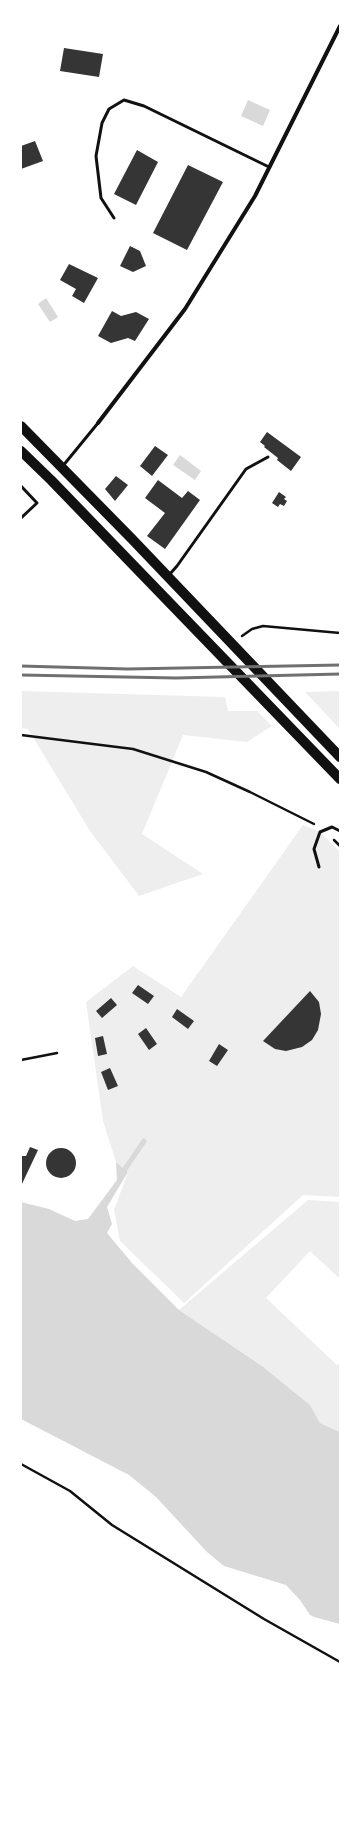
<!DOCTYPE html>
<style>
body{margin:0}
#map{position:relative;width:361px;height:1833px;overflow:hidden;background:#fff;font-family:Karla,sans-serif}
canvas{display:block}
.frame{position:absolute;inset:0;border:22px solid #fff;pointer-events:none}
</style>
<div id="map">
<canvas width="361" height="1833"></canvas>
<div class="frame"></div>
</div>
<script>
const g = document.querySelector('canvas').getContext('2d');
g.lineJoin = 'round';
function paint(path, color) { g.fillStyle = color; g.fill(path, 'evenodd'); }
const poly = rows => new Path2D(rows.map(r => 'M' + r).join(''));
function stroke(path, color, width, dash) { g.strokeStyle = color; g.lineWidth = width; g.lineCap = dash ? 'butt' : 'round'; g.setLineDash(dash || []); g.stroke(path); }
paint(poly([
 [21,691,225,697,228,711,257,711,272,726,247,742,183,735,142,834,203,874,139,896,90,831,28,729,21,728],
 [340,691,340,729,305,692],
 [303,825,320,832,340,852,340,1197,303,1195,184,1303,120,1241,114,1210,128,1172,116,1162,103,1121,86,1002,133,966,181,997],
 [308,1200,340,1202,340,1279,310,1251,266,1298,337,1365,340,1363,340,1432,320,1423,310,1405,262,1366,179,1310]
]), '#eee');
paint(poly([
 [248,100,270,110,263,126,241,116],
 [46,298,58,317,50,322,38,304],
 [180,455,201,471,195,480,173,465],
 [116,1162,128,1172,107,1207,112,1224,107,1233,132,1263,179,1310,262,1366,310,1405,320,1423,340,1432,340,1624,314,1617,310,1615,300,1600,286,1585,224,1566,207,1552,156,1497,129,1475,21,1419,21,1202,49,1209,75,1221,88,1219,117,1180]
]), '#d9d9d9');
stroke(poly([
 [121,1175,144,1141]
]), '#d9d9d9', 5);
paint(poly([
 [64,48,103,54,99,77,60,71],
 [35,141,43,161,21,169,21,146],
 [137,150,158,162,136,205,114,194],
 [188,165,223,182,187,250,153,233],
 [130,246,140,251,146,266,133,272,120,266],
 [69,264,98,278,84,303,72,296,76,289,60,280],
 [112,311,121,316,136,312,149,319,135,341,128,338,111,343,98,336],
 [267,432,301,457,291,471,277,460,278,458,264,447,265,446,260,442],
 [155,446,168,455,152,476,140,466],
 [116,476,128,485,115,501,105,489],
 [158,480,182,498,188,491,200,500,165,549,147,536,165,513,145,498],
 [279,492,286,497,284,499,287,501,284,506,280,504,278,507,272,503],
 [138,985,154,996,148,1004,132,993],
 [310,991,319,1002,321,1014,318,1030,312,1040,302,1047,286,1051,275,1049,263,1041],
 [111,998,117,1005,102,1018,96,1011],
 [177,1009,194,1021,188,1029,172,1017],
 [146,1028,157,1044,149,1050,138,1034],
 [103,1036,107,1054,98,1056,95,1038],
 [219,1044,228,1050,217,1066,209,1061],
 [110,1068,118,1086,108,1090,101,1072],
 [30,1147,38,1150,21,1186,21,1158,22,1156,26,1156],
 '46 1163a15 15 0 1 1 30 0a15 15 0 1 1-30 0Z'
]), '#353535');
stroke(poly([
 [242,636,252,629,263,626,340,633],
 [21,735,133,749,206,772,250,792,314,824],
 [334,840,340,846],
 [21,1060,57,1053],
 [21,1464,70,1491,112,1525,264,1619,340,1662]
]), '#111', 2.5);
stroke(poly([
 [114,218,101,198,96,156,102,123,109,109,124,100,144,106,269,167],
 [62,467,98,423],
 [21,486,37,503,21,518],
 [169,575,177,566,246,469,268,457],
 [319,867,314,849,320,832,332,827,340,831]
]), '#111', 3);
stroke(poly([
 [98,423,185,309,255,196,340,26]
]), '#111', 4);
stroke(poly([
 [21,426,132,539,340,757],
 [21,451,51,480,340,779]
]), '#111', 10);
stroke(poly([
 [21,666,128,669,340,665],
 [21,675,176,678,340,674]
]), '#707070', 3);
</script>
